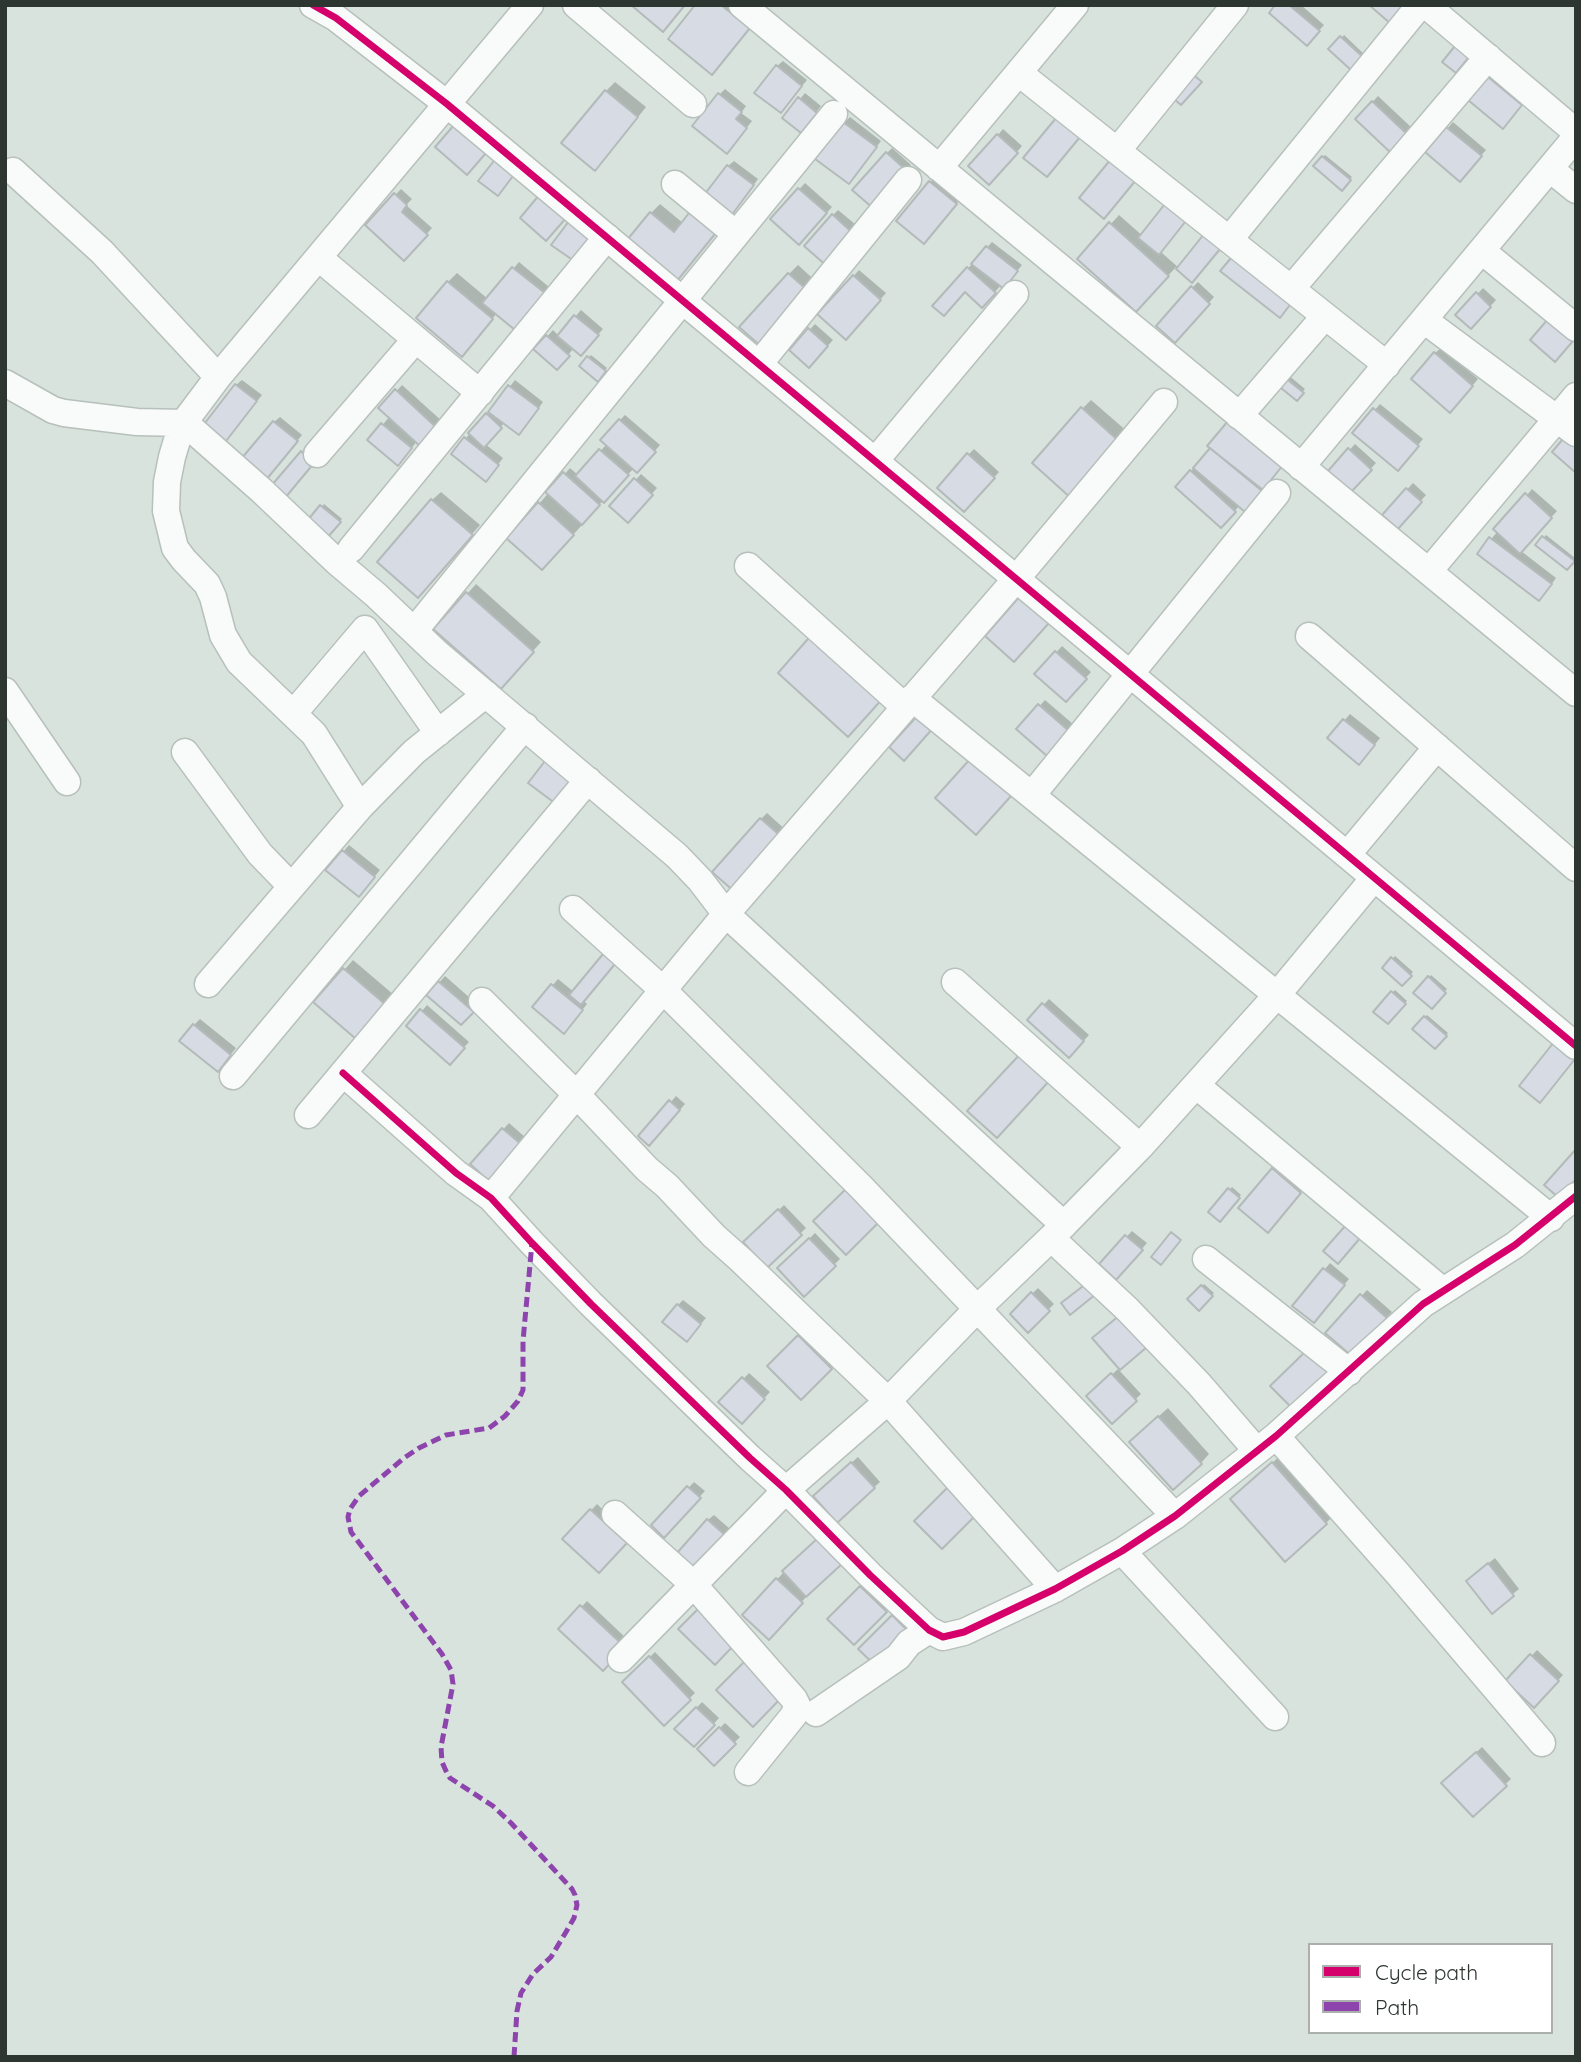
<!DOCTYPE html>
<style>
body{margin:0}
#map{position:relative;width:1581px;height:2062px;overflow:hidden;background:#d8e3dd;font-family:Quicksand,sans-serif}
canvas{display:block}
.frame{position:absolute;inset:0;border:7px solid #2e3631;pointer-events:none}
.legend{position:absolute;left:1308px;top:1943px;width:245px;height:91px;box-sizing:border-box;background:#fff;border:2px solid #abafad;margin:0;padding:9px 12px;list-style:none;font-size:21px;color:#2e3631}
.legend li{display:flex;align-items:center;gap:14px;height:35px}
.legend b{width:35px;border:2px solid #abafad}
</style>
<div id="map">
<canvas width="1581" height="2062"></canvas>
<div class="frame"></div>
<ul class="legend">
<li><b style="height:9px;background:#d6006c"></b>Cycle path</li>
<li><b style="height:9px;background:#8e44ad"></b>Path</li>
</ul>
</div>
<script>
const g = document.querySelector('canvas').getContext('2d');
g.lineJoin = 'round';
function paint(path, color) { g.fillStyle = color; g.fill(path, 'evenodd'); }
const poly = rows => new Path2D(rows.map(r => 'M' + r).join(''));
function stroke(path, color, width, dash) { g.strokeStyle = color; g.lineWidth = width; g.lineCap = dash ? 'butt' : 'round'; g.setLineDash(dash || []); g.stroke(path); }
paint(poly([
 [697,5,741,5,712,72],
 [1277,5,1301,5,1324,25,1312,38],
 [1344,35,1365,55,1352,69,1331,49],
 [783,61,807,80,786,105,777,66],
 [1495,72,1527,99,1508,121,1471,100],
 [615,82,646,107,604,160,606,91],
 [725,89,746,106,741,113,752,121,732,146,719,95],
 [805,93,821,106,807,125,800,99],
 [1378,96,1412,128,1391,151,1357,119],
 [850,117,881,141,854,176,844,123],
 [1453,122,1486,150,1465,174,1427,152],
 [1003,129,1022,146,995,177,998,135],
 [892,148,911,165,879,201,887,153],
 [1325,155,1352,177,1342,188,1315,166],
 [734,161,758,179,736,208,728,166],
 [936,177,961,198,930,236,930,182],
 [805,183,832,207,805,237,772,219],
 [401,189,412,199,406,205,432,228,404,259,367,225],
 [660,204,683,223,685,270,651,213],
 [838,210,861,229,828,265,833,215],
 [1119,215,1179,268,1192,280,1176,267,1145,301,1111,224],
 [992,242,1022,265,1009,281,1001,285,988,300,965,290,934,306],
 [519,262,549,287,520,322,497,313,471,345,448,282,457,273,488,299],
 [798,265,820,285,773,338,789,274],
 [859,270,886,293,852,332,820,314],
 [1198,282,1214,297,1180,335,1192,288],
 [1483,288,1496,300,1471,327,1458,315],
 [581,310,603,329,586,348,574,348,562,362,536,349,553,330,559,336],
 [815,324,833,340,809,366,791,350],
 [1441,348,1478,379,1456,405,1435,353],
 [591,355,607,368,598,379,581,366],
 [1287,374,1305,389,1297,399,1279,384],
 [242,380,262,395,228,437,236,385],
 [515,380,543,402,525,427,505,422,485,444,503,458,491,474,465,439,490,412],
 [402,385,443,422,417,441,404,458,370,440,390,416,381,408],
 [1091,400,1129,433,1072,496,1082,409],
 [1380,404,1423,439,1403,463,1355,433],
 [625,415,660,445,637,471,634,468,581,524,582,525,551,559,539,504,570,468,578,475,607,444,620,420],
 [280,417,302,435,271,472,274,422],
 [1355,444,1376,463,1351,490,1330,471],
 [1212,447,1287,459,1250,504,1240,505,1221,526,1178,486],
 [974,449,999,472,970,504,968,455],
 [641,474,657,488,633,515,612,506],
 [1413,483,1426,495,1403,521,1384,515],
 [1532,489,1557,511,1521,551,1556,578,1545,593,1480,553],
 [441,492,480,525,427,586,432,500],
 [324,504,342,519,327,535,310,521],
 [1546,535,1575,558,1567,568,1538,545],
 [476,584,541,642,509,678,436,629],
 [1062,646,1091,672,1066,700,1037,674],
 [1045,700,1073,724,1052,748,1019,729],
 [1350,714,1380,738,1365,757,1329,738],
 [767,813,788,832,715,872,761,819],
 [349,845,380,870,364,889,328,870],
 [610,950,619,958,583,1000,587,1004,569,1026,534,1007,558,979,574,992],
 [1395,956,1413,972,1402,984,1384,968],
 [353,960,394,995,365,1028,316,1002],
 [1431,975,1447,989,1432,1006,1416,993],
 [445,976,478,1005,467,1018,429,994],
 [1395,990,1407,1001,1388,1022,1376,1011],
 [1049,999,1089,1035,1075,1050,1029,1020],
 [427,1005,469,1042,450,1062,422,1011],
 [1427,1015,1448,1033,1435,1047,1415,1029],
 [200,1019,236,1048,223,1064,194,1025],
 [676,1096,685,1104,655,1138,671,1102],
 [509,1123,526,1138,495,1174,472,1164],
 [1279,1164,1306,1186,1273,1225,1273,1169],
 [1232,1187,1241,1195,1220,1219,1210,1212],
 [784,1205,806,1228,767,1265,746,1242],
 [1132,1231,1147,1243,1122,1272,1101,1264],
 [815,1233,840,1259,804,1294,779,1269],
 [1330,1263,1349,1279,1319,1315,1295,1305],
 [1204,1284,1214,1293,1199,1308,1190,1299],
 [1038,1288,1054,1304,1028,1330,1012,1314],
 [1367,1290,1392,1312,1358,1349,1328,1333],
 [683,1300,706,1318,692,1334,678,1305],
 [805,1331,836,1362,801,1397,770,1366],
 [1118,1369,1141,1394,1112,1422,1089,1396],
 [749,1373,770,1392,742,1422,721,1402],
 [1168,1408,1209,1454,1201,1463,1140,1433],
 [1282,1454,1335,1514,1326,1523,1241,1491],
 [858,1457,880,1482,837,1520,821,1490],
 [694,1482,705,1491,664,1535,654,1525],
 [597,1504,631,1536,599,1571,565,1539],
 [714,1515,730,1529,696,1567,708,1520],
 [1495,1558,1519,1589,1492,1611,1474,1575],
 [785,1571,807,1596,769,1637,744,1614],
 [867,1581,891,1605,854,1643,829,1619],
 [587,1601,629,1641,603,1668,561,1629],
 [899,1611,916,1628,861,1649],
 [1537,1650,1563,1675,1534,1706,1508,1681],
 [655,1652,695,1693,664,1723,624,1682],
 [702,1702,719,1718,694,1745,677,1729],
 [725,1723,740,1737,714,1763,699,1749],
 [1482,1747,1511,1779,1473,1815,1444,1783]
]), '#0003');
const building = poly([
 [631,5,685,5,663,32,631,5],
 [695,5,721,5,750,28,712,75,668,39,695,5],
 [1275,5,1289,5,1320,31,1307,46,1269,13,1275,5],
 [1369,5,1405,5,1391,24,1369,5],
 [1340,36,1364,58,1352,71,1328,49,1340,36],
 [1455,46,1469,57,1456,73,1442,62,1455,46],
 [776,65,802,86,781,113,754,93,776,65],
 [1189,71,1202,82,1181,105,1168,94,1189,71],
 [1488,77,1522,105,1503,129,1468,100,1488,77],
 [605,90,638,117,595,171,561,143,605,90],
 [718,93,742,112,736,119,747,128,727,154,692,126,718,93],
 [798,97,817,113,801,133,782,118,798,97],
 [1372,101,1408,135,1391,153,1355,119,1372,101],
 [1056,118,1080,137,1047,177,1023,158,1056,118],
 [843,122,877,147,849,184,815,159,843,122],
 [454,125,486,153,467,175,435,147,454,125],
 [1446,127,1482,156,1460,182,1425,152,1446,127],
 [997,134,1018,153,989,185,968,166,997,134],
 [886,152,907,171,874,209,852,190,886,152],
 [1322,156,1351,180,1342,191,1313,166,1322,156],
 [497,157,516,172,498,196,478,181,497,157],
 [1111,159,1136,180,1104,219,1079,198,1111,159],
 [727,165,754,185,731,216,704,195,727,165],
 [929,181,957,204,924,244,896,221,929,181],
 [798,188,827,213,799,245,770,219,798,188],
 [394,193,407,205,402,212,428,235,404,261,365,225,394,193],
 [540,194,567,217,546,241,520,218,540,194],
 [1168,200,1189,217,1159,255,1138,238,1168,200],
 [693,208,719,229,677,281,627,240,650,212,674,232,693,208],
 [832,214,856,236,828,267,804,246,832,214],
 [569,221,594,242,577,263,551,245,569,221],
 [1109,222,1169,276,1136,312,1077,259,1109,222],
 [1208,229,1225,243,1192,283,1176,269,1208,229],
 [986,246,1018,271,1004,289,971,264,986,246],
 [1237,251,1296,297,1280,318,1220,271,1237,251],
 [512,267,545,293,515,330,482,303,512,267],
 [967,267,996,293,982,308,965,292,944,316,932,306,967,267],
 [788,273,813,295,764,349,739,327,788,273],
 [853,275,881,300,846,340,817,314,853,275],
 [447,281,493,319,462,357,416,318,447,281],
 [1191,286,1210,304,1175,343,1156,326,1191,286],
 [1476,292,1491,307,1471,329,1455,315,1476,292],
 [574,315,599,335,581,356,557,336,574,315],
 [1548,319,1573,341,1555,362,1530,340,1548,319],
 [808,328,828,346,809,368,789,350,808,328],
 [546,335,570,356,557,370,533,349,546,335],
 [1434,352,1473,386,1450,413,1411,379,1434,352],
 [587,356,606,371,598,382,579,366,587,356],
 [1283,376,1304,393,1297,401,1276,384,1283,376],
 [235,384,257,401,223,445,201,428,235,384],
 [508,385,539,408,519,435,488,412,508,385],
 [395,389,438,429,421,447,378,408,395,389],
 [1081,407,1121,443,1072,499,1032,463,1081,407],
 [1373,408,1419,446,1398,471,1352,433,1373,408],
 [486,413,502,428,484,448,468,433,486,413],
 [619,419,656,452,637,473,600,440,619,419],
 [273,421,298,441,266,480,241,459,273,421],
 [1228,421,1283,465,1263,490,1207,446,1228,421],
 [381,423,412,448,398,466,367,440,381,423],
 [1567,434,1576,442,1576,473,1552,452,1567,434],
 [464,437,499,465,486,482,451,454,464,437],
 [1210,448,1262,491,1245,512,1193,468,1210,448],
 [1348,448,1372,470,1351,492,1328,471,1348,448],
 [599,449,629,475,604,503,575,476,599,449],
 [301,451,314,463,285,498,271,486,301,451],
 [967,453,995,478,964,512,937,488,967,453],
 [1190,470,1236,512,1221,528,1175,487,1190,470],
 [563,472,600,505,582,525,545,492,563,472],
 [634,478,653,495,628,523,609,506,634,478],
 [1406,488,1422,502,1398,529,1382,515,1406,488],
 [1525,493,1552,518,1520,554,1493,529,1525,493],
 [431,499,473,535,418,598,377,562,431,499],
 [538,502,574,535,542,570,506,538,538,502],
 [320,505,341,522,327,538,307,521,320,505],
 [1542,536,1575,561,1567,570,1535,545,1542,536],
 [1489,537,1552,584,1539,601,1477,554,1489,537],
 [466,592,534,652,501,689,433,629,466,592],
 [1020,596,1049,623,1014,662,985,636,1020,596],
 [814,632,885,696,848,737,778,673,814,632],
 [1055,651,1087,679,1066,702,1034,674,1055,651],
 [1038,704,1069,731,1047,756,1016,729,1038,704],
 [919,714,934,727,904,761,889,747,919,714],
 [1343,719,1375,745,1359,765,1327,738,1343,719],
 [971,758,1012,795,976,835,935,798,971,758],
 [545,761,573,782,556,804,528,783,545,761],
 [760,818,784,839,736,893,712,872,760,818],
 [342,850,375,877,359,897,325,870,342,850],
 [603,954,615,964,581,1005,569,995,603,954],
 [1391,957,1412,976,1402,986,1382,968,1391,957],
 [343,968,386,1005,356,1039,313,1002,343,968],
 [1428,976,1446,993,1432,1009,1413,993,1428,976],
 [438,981,474,1012,461,1025,426,995,438,981],
 [551,984,583,1010,564,1034,532,1007,551,984],
 [1391,991,1406,1004,1388,1024,1373,1012,1391,991],
 [1042,1003,1084,1041,1069,1058,1027,1020,1042,1003],
 [420,1009,465,1048,450,1065,406,1026,420,1009],
 [1424,1016,1447,1036,1435,1049,1412,1029,1424,1016],
 [193,1024,231,1055,218,1072,179,1041,193,1024],
 [1554,1042,1575,1059,1540,1103,1519,1086,1554,1042],
 [1022,1052,1051,1079,997,1138,967,1111,1022,1052],
 [669,1100,680,1110,649,1146,638,1136,669,1100],
 [502,1128,522,1145,490,1182,470,1164,502,1128],
 [1576,1149,1576,1179,1559,1198,1544,1185,1576,1149],
 [1272,1168,1301,1193,1268,1233,1238,1208,1272,1168],
 [850,1185,883,1218,846,1255,813,1221,850,1185],
 [1228,1188,1240,1198,1220,1222,1208,1212,1228,1188],
 [778,1209,802,1235,767,1268,743,1242,778,1209],
 [1346,1225,1361,1237,1338,1264,1323,1251,1346,1225],
 [1171,1232,1181,1240,1161,1265,1151,1257,1171,1232],
 [1125,1235,1143,1250,1116,1280,1099,1264,1125,1235],
 [809,1238,836,1266,804,1297,777,1268,809,1238],
 [1323,1268,1345,1285,1314,1323,1292,1306,1323,1268],
 [1087,1283,1096,1294,1070,1315,1061,1303,1087,1283],
 [1201,1285,1213,1296,1199,1311,1187,1299,1201,1285],
 [1031,1292,1050,1311,1028,1333,1010,1314,1031,1292],
 [1360,1294,1387,1318,1353,1357,1325,1333,1360,1294],
 [677,1304,701,1324,687,1342,662,1322,677,1304],
 [1120,1315,1147,1347,1120,1370,1092,1338,1120,1315],
 [798,1335,832,1369,801,1400,767,1366,798,1335],
 [1307,1350,1333,1376,1296,1412,1270,1386,1307,1350],
 [1111,1373,1137,1401,1112,1424,1086,1396,1111,1373],
 [742,1377,765,1399,742,1424,718,1402,742,1377],
 [1158,1416,1202,1464,1173,1490,1129,1442,1158,1416],
 [851,1462,875,1488,837,1523,813,1496,851,1462],
 [1272,1462,1327,1524,1285,1562,1230,1499,1272,1462],
 [951,1484,979,1512,942,1549,914,1521,951,1484],
 [687,1486,701,1498,664,1538,651,1525,687,1486],
 [590,1509,627,1543,599,1573,562,1539,590,1509],
 [707,1519,726,1536,696,1569,677,1553,707,1519],
 [819,1537,843,1563,806,1597,782,1571,819,1537],
 [1488,1563,1514,1596,1492,1614,1466,1581,1488,1563],
 [776,1578,803,1603,769,1640,742,1615,776,1578],
 [860,1586,887,1612,854,1645,827,1619,860,1586],
 [580,1605,625,1647,603,1671,558,1629,580,1605],
 [699,1608,736,1643,715,1665,678,1629,699,1608],
 [892,1615,912,1635,878,1668,858,1649,892,1615],
 [1530,1654,1559,1681,1534,1708,1505,1681,1530,1654],
 [649,1656,691,1700,664,1726,622,1682,649,1656],
 [748,1658,784,1695,753,1727,716,1690,748,1658],
 [696,1707,715,1725,694,1747,674,1729,696,1707],
 [719,1727,736,1744,714,1766,697,1749,719,1727],
 [1476,1752,1507,1786,1473,1817,1441,1783,1476,1752]
]);
paint(building, '#d6dbe4');
stroke(building, '#b4b9b9', 2);
const minor = poly([
 [313,5,336,18,447,104,1576,1046],
 [576,5,693,104],
 [742,5,1576,693],
 [1426,5,1576,132],
 [1019,73,1387,365],
 [1117,151,1235,5],
 [939,168,1075,5],
 [1550,169,1576,190],
 [13,171,102,252,218,377],
 [675,184,736,234],
 [1229,240,1420,5],
 [1482,251,1576,328],
 [319,258,480,393],
 [1291,289,1488,57],
 [1424,320,1576,433],
 [759,364,908,180],
 [5,383,53,410,64,413,137,422,185,423,261,490,337,562,376,595,437,653,677,856,700,880,726,914,1064,1225],
 [1239,416,1325,316],
 [317,454,416,339],
 [875,461,1015,294],
 [1301,467,1576,137],
 [351,549,607,237],
 [748,566,905,707],
 [1429,571,1576,396],
 [414,631,834,114],
 [1309,636,1576,868],
 [5,691,67,782],
 [912,698,1551,1218],
 [293,714,365,629,438,733],
 [185,752,260,854,291,886],
 [1032,795,1277,493],
 [360,807,314,734,239,662,223,635,213,597,207,584,184,560,175,548,166,511,167,482,172,457,178,437,188,417,218,377,530,5],
 [1347,855,1437,747],
 [573,909,663,990,861,1187,1175,1516],
 [955,982,1140,1147],
 [208,984,360,807,414,752,486,694],
 [482,1001,576,1094,647,1169,667,1186,714,1236,741,1260,888,1401,1055,1589],
 [343,1073,456,1173,491,1198,532,1243,591,1304,750,1458,786,1490,870,1575,929,1630,943,1637,964,1632,1055,1589,1122,1551,1175,1516,1276,1436,1423,1304,1515,1245,1576,1196],
 [233,1076,525,726],
 [1196,1085,1443,1291],
 [308,1115,588,780],
 [491,1198,726,914,1016,579,1164,402],
 [1051,1238,1127,1309,1199,1384,1257,1451],
 [1206,1259,1349,1372],
 [1276,1436,1398,1574,1542,1743],
 [615,1514,693,1584,794,1699,797,1705,794,1715,748,1772],
 [1122,1551,1275,1717],
 [621,1659,786,1490,888,1401,978,1308,1051,1238,1140,1147,1277,995,1374,878],
 [816,1713,898,1657,909,1643,929,1630]
]);
stroke(minor, '#b7c0bb', 29);
stroke(minor, '#f9fbfa', 26);
stroke(poly([
 [514,2057,517,2011,521,1993,533,1974,551,1957,566,1932,574,1918,577,1905,575,1895,572,1889,511,1823,493,1806,450,1778,446,1771,442,1762,441,1747,453,1684,451,1670,442,1654,351,1532,348,1517,350,1509,359,1496,404,1458,419,1448,446,1435,489,1428,505,1416,518,1401,523,1390,523,1341,532,1243]
]), '#8e44ad', 5, [10, 5]);
stroke(poly([
 [313,5,336,18,447,104,1576,1046],
 [343,1073,456,1173,491,1198,532,1243,591,1304,750,1458,786,1490,870,1575,929,1630,943,1637,964,1632,1055,1589,1122,1551,1175,1516,1276,1436,1423,1304,1515,1245,1576,1196]
]), '#d6006c', 7);
</script>
